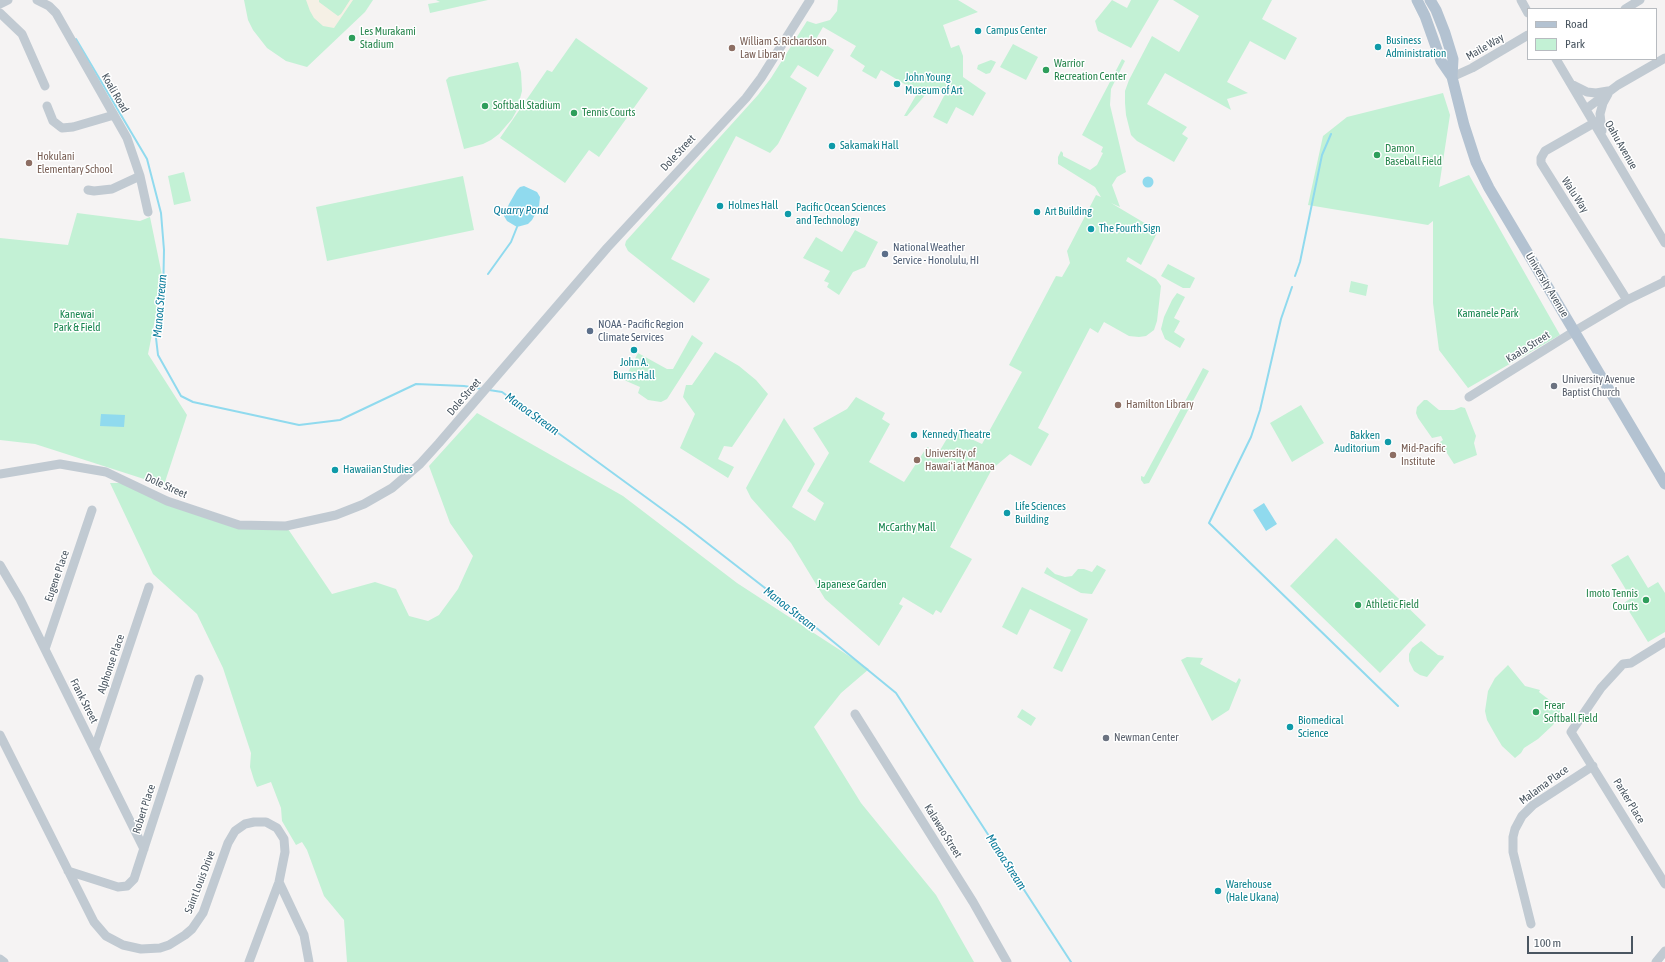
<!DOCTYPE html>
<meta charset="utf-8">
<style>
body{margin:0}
#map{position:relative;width:1665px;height:962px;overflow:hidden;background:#f5f3f3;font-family:"Asap Condensed",sans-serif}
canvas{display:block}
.legend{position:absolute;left:1527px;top:8px;width:130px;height:52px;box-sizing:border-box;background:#fff;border:1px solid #b7bbc0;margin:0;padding:5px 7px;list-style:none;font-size:12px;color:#4a5661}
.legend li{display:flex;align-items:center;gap:8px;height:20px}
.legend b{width:20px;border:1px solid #b7bbc0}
.scale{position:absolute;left:1527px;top:936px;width:106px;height:18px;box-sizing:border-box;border:2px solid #4a5661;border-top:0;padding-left:5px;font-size:12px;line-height:14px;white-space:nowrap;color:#4a5661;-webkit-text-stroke:3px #fff;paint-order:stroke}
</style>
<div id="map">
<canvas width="1665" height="962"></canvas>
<ul class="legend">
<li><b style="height:5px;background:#b3c2d1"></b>Road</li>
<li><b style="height:11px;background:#c3f1d5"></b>Park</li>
</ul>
<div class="scale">100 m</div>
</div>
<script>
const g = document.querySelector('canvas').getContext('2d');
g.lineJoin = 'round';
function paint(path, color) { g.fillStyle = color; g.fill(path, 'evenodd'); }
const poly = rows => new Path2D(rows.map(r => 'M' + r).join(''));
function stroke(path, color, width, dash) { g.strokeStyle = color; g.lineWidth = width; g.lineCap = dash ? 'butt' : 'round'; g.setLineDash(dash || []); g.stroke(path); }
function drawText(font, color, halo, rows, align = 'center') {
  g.font = font + ' "Asap Condensed",sans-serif'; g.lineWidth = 3; g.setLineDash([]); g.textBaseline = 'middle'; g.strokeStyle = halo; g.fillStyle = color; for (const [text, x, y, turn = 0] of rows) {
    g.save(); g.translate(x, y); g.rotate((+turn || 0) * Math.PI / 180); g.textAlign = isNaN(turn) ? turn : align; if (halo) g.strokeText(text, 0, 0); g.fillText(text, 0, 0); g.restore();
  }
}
paint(poly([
 [244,0,373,0,365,12,307,67,286,61,267,48,253,30,248,20],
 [436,0,488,0,430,13,428,4,440,2],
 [838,0,958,0,978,12,943,25,951,48,959,45,963,56,963,77,986,93,973,116,956,107,947,124,933,117,945,94,932,87,907,116,904,116,918,92,881,70,876,79,862,71,865,66,850,56,856,46,823,27,816,39,834,50,818,77,798,65,790,77,807,88,778,144,770,153,736,136,671,259,710,279,694,303,628,251,625,245,626,241,758,95,771,78,807,21,816,24,830,20,837,11],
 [1112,0,1127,8,1131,0,1159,0,1131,48,1098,31,1095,21],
 [1173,0,1272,0,1262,19,1297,38,1285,60,1250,41,1227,82,1248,93,1227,99,1231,110,1165,73,1147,104,1187,127,1182,134,1188,138,1174,162,1137,141,1131,135,1126,115,1125,103,1125,91,1129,80,1152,36,1179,52,1199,16],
 [576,38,648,88,599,157,589,150,565,183,500,138,547,70,552,72],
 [1013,44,1038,57,1026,80,1000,67],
 [1122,59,1125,61,1111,89,1110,105,1126,172,1117,177,1112,185,1120,207,1111,203,1158,231,1141,265,1128,257,1126,261,1156,279,1161,286,1157,321,1154,330,1146,336,1139,337,1129,336,1104,322,1098,333,1090,328,1038,428,1049,434,1031,466,1010,454,992,469,950,547,972,559,941,613,936,610,933,615,903,597,899,604,903,606,879,646,825,599,791,543,751,498,746,488,784,418,815,464,792,507,815,521,824,503,807,491,829,453,813,428,847,409,856,397,885,413,882,419,890,424,869,462,904,482,927,447,939,452,952,430,982,444,1022,372,1009,365,1056,276,1062,277,1070,263,1067,251,1096,195,1101,197,1095,187,1058,164,1058,157,1061,151,1063,153,1063,156,1090,170,1097,165,1103,153,1101,152,1103,147,1082,135],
 [991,60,996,62,990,73,986,74,977,69,978,65],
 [518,62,521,72,522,91,517,110,512,119,499,134,491,140,483,144,464,149,446,80,449,77],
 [1443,93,1450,115,1439,187,1469,175,1560,335,1468,388,1439,350,1433,303,1433,221,1428,225,1308,205,1323,136,1347,117],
 [184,172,191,201,174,205,168,176],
 [463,176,474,230,327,261,316,207],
 [77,213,140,221,150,217,163,280,148,354,187,415,163,488,144,479,35,444,0,440,0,238,68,245],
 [855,230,878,242,865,267,853,272,839,295,827,287,829,283,824,281,830,271,803,258,816,237,842,252],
 [1168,264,1195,278,1190,288,1183,288,1161,276],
 [1351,281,1368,285,1366,296,1349,292],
 [1177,293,1185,297,1174,318,1180,321,1174,332,1185,339,1180,348,1165,339,1161,329,1164,317,1172,300],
 [692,335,703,343,667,399,661,402,648,400,638,393,640,387,624,380,638,353,667,369,673,369],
 [715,352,739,366,756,380,768,394,732,447,724,446,718,459,734,467,728,478,680,448,695,414,683,397,686,385,692,385],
 [1203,368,1209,371,1149,483,1144,484,1141,480,1141,476,1144,477],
 [1424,400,1427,400,1439,410,1454,410,1461,407,1465,408,1476,436,1474,443,1477,455,1454,464,1441,444,1437,444,1443,440,1441,436,1432,438,1418,418,1416,413,1417,407],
 [1301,405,1324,443,1292,462,1270,423],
 [477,413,623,496,737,583,869,669,841,693,814,727,861,803,936,895,974,962,347,962,344,920,324,896,307,850,302,842,296,845,282,821,281,808,271,782,257,787,254,780,250,767,251,753,223,668,197,614,153,574,110,483,130,483,239,525,286,526,332,594,375,582,396,589,409,616,428,621,439,615,458,589,473,556,450,523,429,466],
 [1336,538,1426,625,1380,673,1290,586],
 [1628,555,1648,588,1658,582,1665,593,1665,632,1648,642,1624,603,1631,598,1611,565],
 [1097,565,1106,570,1092,594,1081,593,1044,573,1047,567,1055,574,1065,577,1072,576,1078,569,1084,569,1092,572],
 [1022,587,1088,619,1062,672,1053,668,1071,630,1030,609,1017,635,1002,627],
 [1421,641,1438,655,1444,656,1443,659,1440,661,1427,677,1420,675,1414,671,1409,661,1409,654,1412,648],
 [1187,657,1203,658,1200,664,1236,683,1239,678,1241,680,1229,710,1212,721,1181,660],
 [1508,665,1525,686,1540,690,1539,692,1560,708,1560,713,1553,725,1538,739,1524,748,1521,753,1515,758,1502,746,1496,736,1487,720,1485,711,1488,691,1495,678],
 [1022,709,1036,718,1031,726,1017,717]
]), '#c3f1d5');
paint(poly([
 [306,0,319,0,319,2,338,16,341,14,350,0,353,0,334,28,323,26,314,18,310,11]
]), '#f5f0e5');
paint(poly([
 '1142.5 182a5.5 5.5 0 1 1 11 0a5.5 5.5 0 1 1-11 0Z',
 [524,186,537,192,540,197,539,207,532,220,528,224,517,227,507,221,504,216,509,204,517,190,520,187],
 [101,414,125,415,124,427,100,426],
 [1264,503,1277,524,1266,531,1253,510]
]), '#90daee');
stroke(poly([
 [76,39,147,159,161,213,164,250,163,299,156,338,158,355,181,396,193,402,299,425,340,420,416,384,464,386,482,389],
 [488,274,511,242,517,227],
 [1295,276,1300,262,1322,155,1331,134],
 [1292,287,1281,319,1260,410,1251,437,1209,523,1398,706],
 [489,390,502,392,684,525,819,630,896,693,1071,962]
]), '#90daee', 2);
stroke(poly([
 [37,0,49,6,56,13,127,138,140,176,148,212],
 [1521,0,1528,13],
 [0,4,8,0],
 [1625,9,1640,0],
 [0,13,22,34,45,86],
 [1556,59,1665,243],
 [1452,77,1472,68,1528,35],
 [1573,85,1587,92,1596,93,1608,91],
 [47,106,53,121,62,128,73,127,114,115],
 [1586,109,1618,85,1665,58],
 [1594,123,1545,151,1541,158,1541,163,1627,300],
 [1602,131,1600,114,1603,103,1608,94],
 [88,190,94,191,112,189,140,176],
 [1469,397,1578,329,1627,300,1664,282,1665,280],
 [0,474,60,464,106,472,167,501,239,525,286,526,336,515,364,504,392,488,420,464,439,443,607,248,746,98,761,78,810,0],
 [0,565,20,599,144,849],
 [1665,642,1631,663,1623,664,1601,688,1571,732,1665,884],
 [45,649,92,510],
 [855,714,973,902,1007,962],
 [0,735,94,922,106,936,123,945,141,949,160,948,169,945,185,935,192,929,203,913,228,843,235,831,245,824,254,822,266,822,277,828,284,839,285,852,279,882,249,962],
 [95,748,149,587],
 [68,871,118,887,127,886,134,879,199,679],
 [279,882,304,935,309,962],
 [1531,924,1513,852,1513,837,1515,829,1522,816,1533,805,1593,766],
 [0,959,4,962],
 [1656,962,1665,951]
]), '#c1cad2', 9);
stroke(poly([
 [1417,0,1425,16,1441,61,1452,77],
 [1430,0,1436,10,1445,33,1453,59,1452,77,1464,125,1476,162,1489,188,1665,484]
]), '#b3c2d1', 11);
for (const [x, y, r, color] of [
 [978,31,4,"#0f9aa8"],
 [352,38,4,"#2e9e5b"],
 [1378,47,4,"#0f9aa8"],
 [732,48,4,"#8d6e63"],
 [1046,70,4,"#2e9e5b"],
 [897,84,4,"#0f9aa8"],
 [485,106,4,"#2e9e5b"],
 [574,113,4,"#2e9e5b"],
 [832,146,4,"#0f9aa8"],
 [1377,155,4,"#2e9e5b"],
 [29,163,4,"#8d6e63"],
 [720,206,4,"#0f9aa8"],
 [1037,212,4,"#0f9aa8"],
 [788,214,4,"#0f9aa8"],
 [1091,229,4,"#0f9aa8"],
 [885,254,4,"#5c6f8a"],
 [590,331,4,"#5c6f8a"],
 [634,350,4,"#0f9aa8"],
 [1554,386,4,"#6b7280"],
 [1118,405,4,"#8d6e63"],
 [914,435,4,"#0f9aa8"],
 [1388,442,4,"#0f9aa8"],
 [1393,455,4,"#8d6e63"],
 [917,460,4,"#8d6e63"],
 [335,470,4,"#0f9aa8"],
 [1007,513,4,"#0f9aa8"],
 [1646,600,4,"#2e9e5b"],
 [1358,605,4,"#2e9e5b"],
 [1536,712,4,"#2e9e5b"],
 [1290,727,4,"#0f9aa8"],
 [1106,738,4,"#6b7280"],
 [1218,891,4,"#0f9aa8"]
]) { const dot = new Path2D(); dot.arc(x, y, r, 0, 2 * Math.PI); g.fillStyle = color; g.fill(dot); stroke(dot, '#fff', 1.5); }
drawText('11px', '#0d838f', '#fff', [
 ["Campus Center",986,31],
 ["Business",1386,41],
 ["Administration",1386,54],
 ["John Young",905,78],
 ["Museum of Art",905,91],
 ["Sakamaki Hall",840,146],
 ["Holmes Hall",728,206],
 ["Pacific Ocean Sciences",796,208],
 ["and Technology",796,221],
 ["Art Building",1045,212],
 ["The Fourth Sign",1099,229],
 ["John A.",634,363,"center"],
 ["Burns Hall",634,376,"center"],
 ["Kennedy Theatre",922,435],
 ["Bakken",1380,436,"right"],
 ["Auditorium",1380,449,"right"],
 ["Hawaiian Studies",343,470],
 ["Life Sciences",1015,507],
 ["Building",1015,520],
 ["Biomedical",1298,721],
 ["Science",1298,734],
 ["Warehouse",1226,885],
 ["(Hale Ukana)",1226,898]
], 'left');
drawText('11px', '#27864d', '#fff', [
 ["Les Murakami",360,32],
 ["Stadium",360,45],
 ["Warrior",1054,64],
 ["Recreation Center",1054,77],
 ["Softball Stadium",493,106],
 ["Tennis Courts",582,113],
 ["Damon",1385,149],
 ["Baseball Field",1385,162],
 ["Imoto Tennis",1638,594,"right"],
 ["Courts",1638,607,"right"],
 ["Athletic Field",1366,605],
 ["Frear",1544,706],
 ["Softball Field",1544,719]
], 'left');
drawText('11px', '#785e54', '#fff', [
 ["William S. Richardson",740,42],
 ["Law Library",740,55],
 ["Hokulani",37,157],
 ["Elementary School",37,170],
 ["Hamilton Library",1126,405],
 ["Mid-Pacific",1401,449],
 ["Institute",1401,462],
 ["University of",925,454],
 ["Hawaiʻi at Mānoa",925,467]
], 'left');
drawText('11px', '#4a5661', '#fff', [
 ["Maile Way",1485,47,-30],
 ["Koali Road",115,93,60],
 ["Oahu Avenue",1621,145,60],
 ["Dole Street",678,153,-47],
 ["Walu Way",1575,195,57],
 ["University Avenue",1547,285,59],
 ["Kaala Street",1528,347,-32],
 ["Dole Street",464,397,-49],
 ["Dole Street",166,486,24],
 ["Eugene Place",57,576,-71],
 ["Alphonse Place",111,664,-71],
 ["Frank Street",84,701,63],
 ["Malama Place",1544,785,-36],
 ["Parker Place",1629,801,59],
 ["Robert Place",144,809,-72],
 ["Kalawao Street",943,831,58],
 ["Saint Louis Drive",200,882,-69]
]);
drawText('11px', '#4e5e75', '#fff', [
 ["National Weather",893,248],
 ["Service - Honolulu, HI",893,261],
 ["NOAA - Pacific Region",598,325],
 ["Climate Services",598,338]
], 'left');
drawText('11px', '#17864f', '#fff', [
 ["Kamanele Park",1488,314],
 ["Kanewai",77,315],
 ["Park & Field",77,328],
 ["McCarthy Mall",907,528],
 ["Japanese Garden",852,585]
]);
drawText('11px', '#5b616d', '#fff', [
 ["University Avenue",1562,380],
 ["Baptist Church",1562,393],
 ["Newman Center",1114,738]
], 'left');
drawText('italic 12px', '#0c7c9b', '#fff', [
 ["Quarry Pond",521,210],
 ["Manoa Stream",160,306,-85],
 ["Manoa Stream",532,414,36],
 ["Manoa Stream",790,609,38],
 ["Manoa Stream",1006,862,57]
]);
</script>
